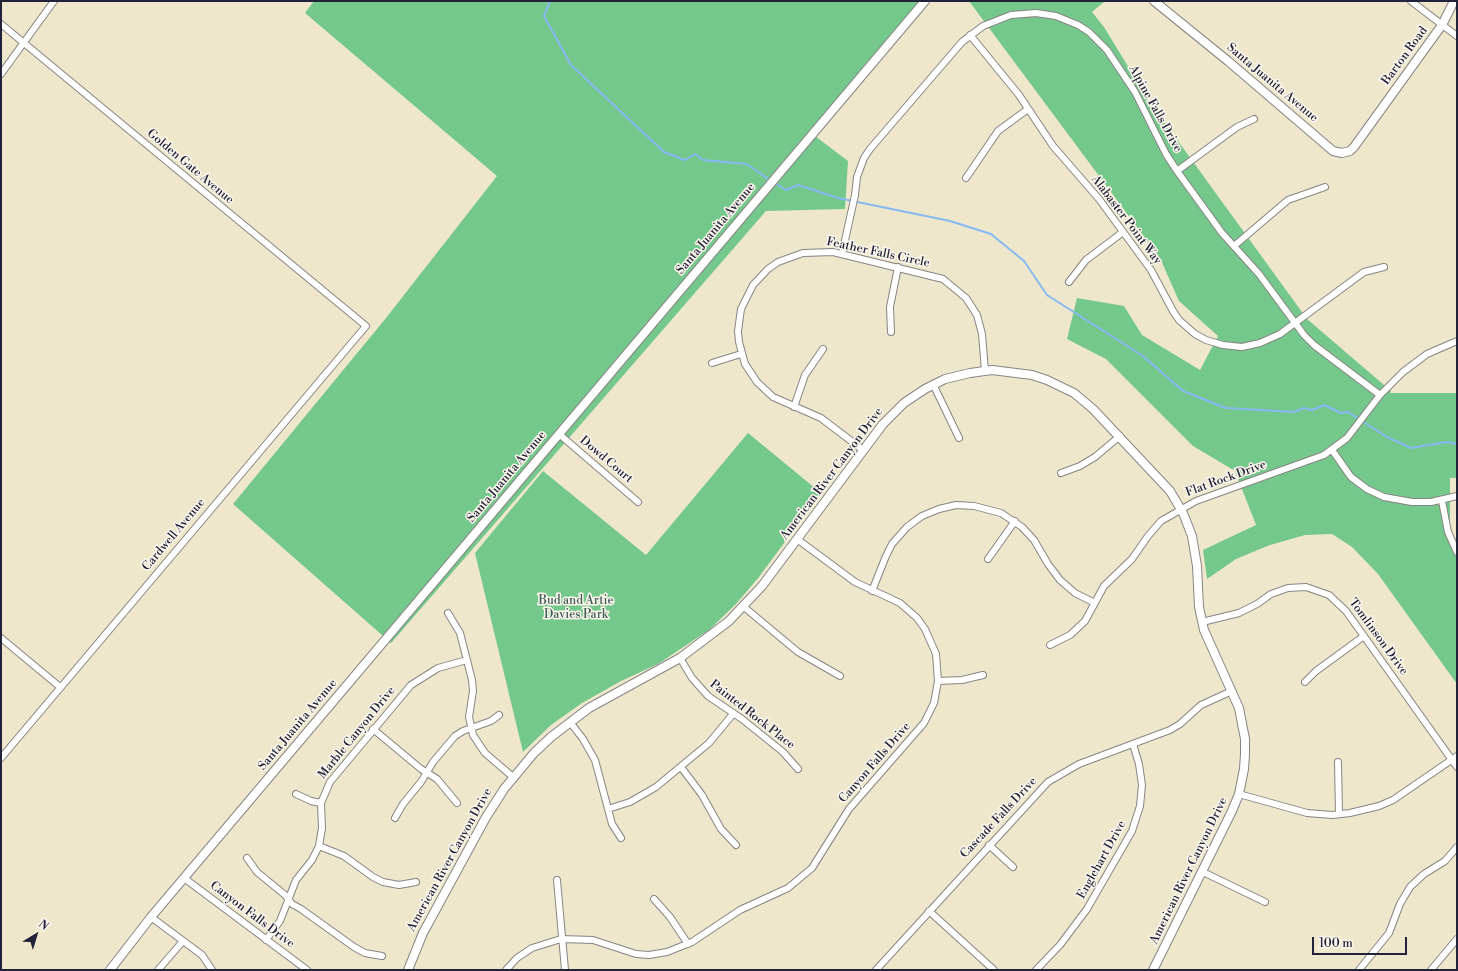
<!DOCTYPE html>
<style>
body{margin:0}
#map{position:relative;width:1458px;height:971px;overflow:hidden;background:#eee7cb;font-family:"Libre Bodoni",serif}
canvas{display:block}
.frame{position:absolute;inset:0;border:2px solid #22223b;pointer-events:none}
.north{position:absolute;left:16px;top:915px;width:40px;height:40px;-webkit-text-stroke:3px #fbf7ec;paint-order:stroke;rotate:38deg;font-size:11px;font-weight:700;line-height:16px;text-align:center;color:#22223b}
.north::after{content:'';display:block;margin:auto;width:14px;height:18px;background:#22223b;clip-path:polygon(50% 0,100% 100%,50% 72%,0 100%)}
.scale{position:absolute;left:1312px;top:937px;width:95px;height:18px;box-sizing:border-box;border:2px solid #22223b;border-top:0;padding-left:5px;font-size:12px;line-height:14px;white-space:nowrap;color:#22223b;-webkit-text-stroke:3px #fbf7ec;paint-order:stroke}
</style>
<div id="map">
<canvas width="1458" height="971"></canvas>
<div class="frame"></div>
<div class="north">N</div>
<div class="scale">100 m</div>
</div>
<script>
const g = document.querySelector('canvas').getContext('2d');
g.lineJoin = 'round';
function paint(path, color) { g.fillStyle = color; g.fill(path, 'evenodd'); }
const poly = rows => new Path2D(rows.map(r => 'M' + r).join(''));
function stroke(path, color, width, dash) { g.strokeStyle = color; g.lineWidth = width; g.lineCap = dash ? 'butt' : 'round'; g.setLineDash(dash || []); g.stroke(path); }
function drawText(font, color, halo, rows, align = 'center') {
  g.font = font + ' "Libre Bodoni",serif'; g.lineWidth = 3; g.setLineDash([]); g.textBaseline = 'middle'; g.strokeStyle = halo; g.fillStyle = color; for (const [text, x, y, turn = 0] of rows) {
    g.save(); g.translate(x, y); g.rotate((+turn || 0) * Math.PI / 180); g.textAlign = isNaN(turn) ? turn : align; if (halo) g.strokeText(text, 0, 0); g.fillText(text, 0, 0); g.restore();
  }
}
paint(poly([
 [314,1,920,1,815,136,848,161,845,209,766,211,391,643,233,504,386,318,497,176,305,13],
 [969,1,1105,1,1092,12,1104,27,1149,101,1307,319,1391,391,1390,393,1457,393,1457,478,1450,478,1450,541,1457,550,1457,684,1378,574,1352,547,1332,534,1305,535,1270,545,1236,559,1207,579,1203,550,1256,525,1235,471,1193,446,1106,359,1067,339,1077,298,1124,306,1142,335,1200,370,1218,336,1179,301,1160,258],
 [748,433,821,493,759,577,736,604,709,630,658,664,621,681,582,703,551,725,523,752,475,553,543,471,646,555]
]), '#75c88b');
stroke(poly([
 [550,1,544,16,571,65,664,152,685,160,695,154,703,160,747,164,771,181],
 [775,183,786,190,798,185,838,198,950,221,991,234,1024,261,1047,295,1143,356,1183,391,1226,408,1294,412,1304,408,1312,410,1325,405,1340,413,1348,412,1387,437,1411,448,1447,442,1457,444]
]), '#87baf4', 2);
const minor = poly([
 [1411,1,1457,36],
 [1,24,366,326,1,758],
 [970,35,1019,95,1053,146,1099,199,1151,270,1173,311,1179,320,1195,334,1206,340,1223,345,1242,347,1260,343,1280,334,1364,272,1384,267],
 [1,74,54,1],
 [1177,171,1237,127,1254,119],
 [966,178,998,131,1028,109],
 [1234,246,1288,200,1325,187],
 [842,254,855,195,857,177,864,158,870,149,962,42,983,26,1011,15,1036,13,1056,16,1078,25,1089,32,1107,50,1135,92,1166,154,1177,171,1222,233,1259,274,1304,335,1314,345,1380,395],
 [1069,282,1086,260,1123,232],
 [891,332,890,307,898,267],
 [712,363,741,354],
 [933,384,959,438],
 [794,407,805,375,823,349],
 [559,434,638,502],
 [863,450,821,418,773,397,757,382,745,364,739,342,738,331,741,309,753,285,768,269,778,262,803,253,833,252,943,279,966,298,977,315,982,334,985,371],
 [1332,450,1351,477,1367,489,1384,497,1412,502,1431,502,1457,496],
 [1061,473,1080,466,1095,457,1120,436],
 [1442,501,1448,532,1457,552],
 [988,559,1015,521],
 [872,591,886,556,892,544,907,527,922,516,939,509,956,505,974,506,1001,513,1022,527,1034,540,1048,564,1060,580,1075,593,1095,603],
 [744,607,798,652,840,676],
 [448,613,460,633,472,680,473,691,469,717,473,735,485,753,513,777],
 [1202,622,1239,613,1257,604,1271,594,1288,588,1306,587,1329,595,1346,611,1457,767],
 [1,638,60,687],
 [1050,645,1070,635,1085,621,1104,586,1132,559,1148,536,1161,521,1196,501,1324,455,1347,438,1380,395,1403,372,1427,354,1457,341],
 [680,658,692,678,708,696,742,719,783,752,798,769],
 [938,681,962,680,983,675],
 [1305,682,1316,671,1364,636],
 [570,722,583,739,595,760,612,824,621,838],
 [373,729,421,769,437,779,457,803],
 [1338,762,1339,814],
 [681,767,702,795,721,829,736,845],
 [296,794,311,801,321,803],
 [1239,794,1307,813,1332,815,1350,813,1379,806,1393,800,1457,756],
 [608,809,630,802,656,787,709,743,733,714],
 [395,818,403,804,421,782,433,762,455,736,463,731,491,721,499,715],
 [989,845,1013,867],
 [319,846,344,856,373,877,383,882,399,885,416,882],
 [247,858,257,872,285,895,292,904,301,909,354,947,365,953,382,956],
 [1203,872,1265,902],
 [184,878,307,970],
 [557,880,565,970],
 [654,899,670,917,688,944],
 [929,911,994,970],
 [151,917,202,955,212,970],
 [266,940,280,921,296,880,312,860,319,846,322,828,321,803,330,782,411,685,438,668,467,660],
 [158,970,183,941],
 [506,970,517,958,532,948,561,939,593,940,636,954,649,955,667,952,692,942,740,910,788,888,812,868,849,809,924,723,934,703,938,681,936,654,925,629,917,618,900,603,855,582,797,539],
 [876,970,1048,782,1079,764,1170,730,1180,724,1201,705,1232,691],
 [1036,970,1060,945,1087,909,1132,831,1140,806,1142,785,1139,764,1133,744],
 [1359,970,1389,933,1400,904,1410,887,1424,874,1445,861,1457,847],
 [1431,970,1457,939]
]);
const tertiary = poly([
 [1154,1,1228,61,1333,151,1342,153,1350,151,1354,147,1442,25,1454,1],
 [110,970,151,917,925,1],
 [408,970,423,933,485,819,504,789,534,753,551,737,589,708,680,658,729,621,762,586,883,424,904,403,925,389,945,379,970,373,992,370,1032,375,1047,380,1074,393,1093,409,1170,491,1183,513,1192,536,1197,566,1199,607,1204,630,1239,708,1245,739,1245,754,1244,769,1239,794,1232,811,1153,970]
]);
stroke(minor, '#888483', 8);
stroke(tertiary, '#888483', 10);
stroke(minor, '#fff', 6);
stroke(tertiary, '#fff', 8);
drawText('12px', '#22223b', '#fbf7ec', [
 ["Barton Road",1405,56,-54],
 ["Santa Juanita Avenue",1272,83,40],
 ["Alpine Falls Drive",1155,109,61],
 ["Golden Gate Avenue",190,167,40],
 ["Alabaster Point Way",1126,220,53],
 ["Santa Juanita Avenue",716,229,-50],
 ["Feather Falls Circle",878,253,12],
 ["Dowd Court",606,460,40],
 ["American River Canyon Drive",832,474,-53],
 ["Santa Juanita Avenue",507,477,-50],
 ["Flat Rock Drive",1226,479,-20],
 ["Cardwell Avenue",174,535,-50],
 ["Tomlinson Drive",1378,637,54],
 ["Painted Rock Place",752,715,38],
 ["Santa Juanita Avenue",298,725,-50],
 ["Marble Canyon Drive",357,733,-51],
 ["Canyon Falls Drive",875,763,-49],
 ["Cascade Falls Drive",999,818,-47],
 ["American River Canyon Drive",450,860,-61],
 ["Englehart Drive",1102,860,-61],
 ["American River Canyon Drive",1189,871,-64],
 ["Canyon Falls Drive",252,915,37]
]);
drawText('12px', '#3f5c57', '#fbf7ec', [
 ["Bud and Artie",576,601],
 ["Davies Park",576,615]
]);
</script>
